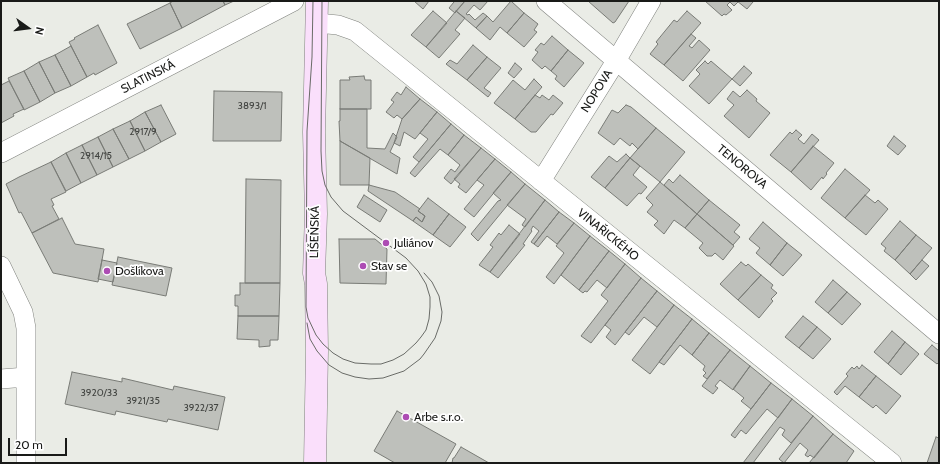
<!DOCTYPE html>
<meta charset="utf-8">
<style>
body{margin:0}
#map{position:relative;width:940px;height:464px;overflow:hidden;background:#eaece6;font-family:Cabin,sans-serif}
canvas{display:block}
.frame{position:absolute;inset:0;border:2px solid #191a18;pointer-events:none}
.north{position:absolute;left:8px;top:8px;width:40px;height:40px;-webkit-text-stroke:3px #fff;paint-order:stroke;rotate:104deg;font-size:11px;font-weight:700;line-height:16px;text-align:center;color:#191a18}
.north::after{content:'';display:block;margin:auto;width:14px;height:18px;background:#191a18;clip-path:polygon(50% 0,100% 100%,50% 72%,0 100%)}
.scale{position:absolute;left:8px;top:438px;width:59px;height:18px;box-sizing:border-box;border:2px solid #191a18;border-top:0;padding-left:5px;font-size:12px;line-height:14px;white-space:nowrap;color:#191a18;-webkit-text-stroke:3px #fff;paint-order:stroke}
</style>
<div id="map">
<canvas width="940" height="464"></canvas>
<div class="frame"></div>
<div class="north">N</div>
<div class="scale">20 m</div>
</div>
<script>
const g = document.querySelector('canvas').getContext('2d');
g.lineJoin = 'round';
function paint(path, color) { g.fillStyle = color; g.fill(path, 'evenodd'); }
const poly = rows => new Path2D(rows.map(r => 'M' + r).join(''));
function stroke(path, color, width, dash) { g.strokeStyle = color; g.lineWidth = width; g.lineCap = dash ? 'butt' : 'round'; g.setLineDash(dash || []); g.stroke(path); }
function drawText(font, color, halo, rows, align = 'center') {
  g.font = font + ' Cabin,sans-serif'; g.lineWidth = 3.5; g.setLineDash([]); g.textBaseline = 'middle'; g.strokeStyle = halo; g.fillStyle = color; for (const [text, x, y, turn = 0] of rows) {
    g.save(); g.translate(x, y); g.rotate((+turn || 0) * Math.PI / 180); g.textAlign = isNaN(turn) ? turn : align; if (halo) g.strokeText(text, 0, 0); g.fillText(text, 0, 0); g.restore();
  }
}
const building = poly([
 [173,1,223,1,225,5,182,28,170,3,173,1],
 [223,1,234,1,225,5,223,1],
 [414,1,429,1,423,9,414,1],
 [454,1,465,1,455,13,449,8,454,2,454,1],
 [465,1,488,1,480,10,474,5,466,14,468,15,469,14,475,20,483,13,487,16,476,28,456,11,465,1],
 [511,1,524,13,507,33,500,27,490,40,476,28,487,16,493,22,511,1],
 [588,1,629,1,615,22,613,23,588,1],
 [705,1,737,1,738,2,734,6,730,2,727,5,732,10,726,15,724,14,722,16,705,1],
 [737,1,752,1,753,2,747,9,737,1],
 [170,3,182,28,140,49,127,24,170,3],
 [433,11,447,23,426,47,411,35,433,11],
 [456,11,465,18,455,30,460,34,439,58,426,47,456,11],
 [687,11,701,23,664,65,650,54,658,44,656,42,674,20,677,22,687,11],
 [524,13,538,24,534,30,537,32,524,47,507,33,524,13],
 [98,25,117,63,95,75,94,73,87,77,69,42,75,39,74,38,98,25],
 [691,34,696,38,689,46,692,48,699,40,710,50,683,81,664,65,691,34],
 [552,36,568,50,551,71,545,66,542,69,532,60,538,52,535,50,541,43,544,45,552,36],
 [473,45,487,57,467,80,446,64,450,60,457,64,473,45],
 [71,46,87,77,71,86,55,55,71,46],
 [568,50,584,63,564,87,555,79,557,76,551,71,568,50],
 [55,55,71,86,55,93,39,62,55,55],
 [487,57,501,68,484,88,491,93,488,97,467,80,487,57],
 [705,61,708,64,711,61,732,79,709,104,689,86,700,74,696,70,705,61],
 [39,62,55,93,40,102,24,71,39,62],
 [515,63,522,69,514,78,508,73,515,63],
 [744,66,752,73,740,86,732,79,744,66],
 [24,71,40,102,24,110,8,78,24,71],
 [364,76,365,80,371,80,371,109,340,109,340,80,350,80,349,77,364,76],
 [534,79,542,87,515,119,494,103,513,80,525,90,534,79],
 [9,81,24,109,13,114,14,116,1,123,1,85,9,81],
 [406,87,420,99,402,119,397,115,394,118,386,112,394,102,391,100,397,92,401,95,406,87],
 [747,90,757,99,756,101,770,113,749,138,724,116,734,105,727,99,733,91,740,97,747,90],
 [214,91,282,92,281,141,213,141,214,91],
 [535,95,540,98,542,95,549,100,553,95,563,103,553,115,551,114,536,132,531,132,515,119,535,95],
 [420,99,437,112,415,139,404,132,400,146,394,143,402,119,420,99],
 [161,105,176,134,161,142,145,112,161,105],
 [626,105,631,107,656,128,638,149,632,143,630,146,620,138,614,145,598,133,612,110,618,113,626,105],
 [340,109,367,109,367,148,385,149,393,133,397,137,390,152,400,158,397,174,340,141,339,121,340,121,340,109],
 [145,112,161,142,145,151,130,121,145,112],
 [437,112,451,124,419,162,413,157,428,139,420,133,437,112],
 [130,121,145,151,129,159,113,129,130,121],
 [451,124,464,135,448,155,440,149,415,177,410,173,451,124],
 [656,128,685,152,660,182,630,158,656,128],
 [113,129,129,159,113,167,98,137,113,129],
 [796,130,802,135,798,139,804,144,812,134,819,140,791,172,770,155,790,132,792,134,796,130],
 [464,135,481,148,451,184,444,178,451,169,455,172,460,165,448,155,464,135],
 [894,136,906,146,898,155,887,146,894,136],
 [98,137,113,167,97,175,82,145,98,137],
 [340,141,370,158,369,185,340,185,340,141],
 [82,145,97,175,81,183,66,153,82,145],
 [813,146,834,163,826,173,827,174,823,179,822,177,811,190,791,172,813,146],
 [481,148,495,159,466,193,458,187,460,184,454,179,481,148],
 [66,153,81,183,66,191,51,162,66,153],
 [626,154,630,158,605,188,591,177,609,156,617,162,626,154],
 [630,158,640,166,633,175,647,187,641,194,639,193,627,206,605,188,630,158],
 [495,159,511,172,474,217,464,209,484,185,477,180,495,159],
 [51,162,66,192,51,199,54,205,52,206,59,219,32,233,21,212,19,213,6,184,19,177,51,162],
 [845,169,870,190,845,218,821,198,845,169],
 [511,172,525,184,478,241,471,234,498,201,501,200,493,193,511,172],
 [680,175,709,200,697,214,664,185,669,179,673,183,680,175],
 [246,179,281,180,280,283,245,283,246,179],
 [660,182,697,214,685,228,674,220,664,234,654,225,658,221,647,212,653,205,646,198,660,182],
 [525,184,545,200,525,227,522,225,526,219,507,205,525,184],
 [369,185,395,192,420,209,418,211,425,216,422,222,416,217,413,221,368,191,369,185],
 [364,195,387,210,380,222,357,207,364,195],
 [865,195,875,203,878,200,888,209,866,235,845,218,865,195],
 [428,198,449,214,433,235,413,221,416,217,422,222,425,216,418,211,428,198],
 [545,200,559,212,534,244,531,242,539,231,533,226,531,230,532,231,523,244,525,245,498,278,490,272,545,200],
 [709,200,740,225,734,232,740,237,733,245,697,214,709,200],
 [559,212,574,223,557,244,547,236,538,247,534,244,559,212],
 [449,214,466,227,450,247,433,235,449,214],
 [697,214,734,246,723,260,715,253,712,256,707,256,699,248,703,243,685,228,697,214],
 [62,218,75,244,104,249,98,282,53,273,32,233,62,218],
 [900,221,916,235,895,260,884,251,886,248,881,244,900,221],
 [763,222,787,243,770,265,756,253,760,248,749,239,763,222],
 [574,223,590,236,554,284,546,277,564,253,556,246,574,223],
 [509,225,520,234,490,272,479,265,493,247,490,245,499,233,501,235,509,225],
 [916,235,932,248,910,274,895,260,916,235],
 [590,236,609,251,579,290,561,275,590,236],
 [339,239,375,239,387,249,386,284,340,283,339,239],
 [787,243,802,255,783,276,770,265,787,243],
 [609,251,625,264,607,288,597,280,587,292,585,291,583,293,579,290,609,251],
 [118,257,172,268,166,296,112,285,118,257],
 [102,260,117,263,113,282,98,279,102,260],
 [922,260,929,266,916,280,910,274,922,260],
 [741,262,746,266,748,264,761,275,738,300,720,284,741,262],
 [625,264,641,278,591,343,581,336,608,301,601,295,625,264],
 [761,275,773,285,771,288,777,293,771,299,773,301,759,318,738,300,761,275],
 [641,278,657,291,615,345,606,337,611,330,605,325,641,278],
 [833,280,847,292,828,313,815,302,833,280],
 [240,283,280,283,279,316,238,316,238,306,235,306,235,295,240,295,240,283],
 [657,291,674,305,657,327,644,317,629,335,625,332,657,291],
 [847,292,861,304,842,325,828,313,847,292],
 [674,305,692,319,650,374,632,360,674,305],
 [238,316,279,316,278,340,270,340,270,346,259,347,259,340,237,339,238,316],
 [803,316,817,327,799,348,785,337,803,316],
 [692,319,709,333,692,355,680,345,664,365,659,362,692,319],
 [817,327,831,339,813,359,799,348,817,327],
 [892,331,905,342,888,364,874,352,892,331],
 [709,333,730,350,707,379,703,376,706,373,703,370,705,366,692,355,709,333],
 [905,342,919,354,901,375,888,364,905,342],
 [932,345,939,351,939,362,937,364,924,354,932,345],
 [730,350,750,366,733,390,720,380,715,386,718,388,713,394,702,386,730,350],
 [862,365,876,376,859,397,845,386,837,395,834,392,848,376,846,374,852,367,854,369,857,366,859,369,862,365],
 [750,366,771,383,751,409,741,401,744,398,733,389,750,366],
 [72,372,122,382,122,378,173,390,174,386,225,397,218,430,168,419,167,422,116,411,115,415,65,404,72,372],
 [876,376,901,396,886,414,876,405,873,408,859,397,876,376],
 [771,383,792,399,778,418,767,409,746,434,741,430,735,438,731,435,771,383],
 [792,399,813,416,791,443,782,435,785,430,780,427,753,463,743,463,792,399],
 [397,411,456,444,445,463,395,463,374,451,397,411],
 [813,416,833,434,814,458,810,455,808,457,805,455,808,450,800,443,784,463,779,459,813,416],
 [833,434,854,451,846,463,809,463,833,434],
 [936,437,939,438,939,463,927,463,936,437],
 [461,447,489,463,452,463,453,458,454,458,461,447]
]);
paint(building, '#bec0bb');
stroke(building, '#797b76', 1);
const street = poly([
 [546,1,939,334],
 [317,23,338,25,355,31,892,463],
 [1,153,294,1],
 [541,181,616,61,651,1],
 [1,266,23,312,26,328,26,463],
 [1,379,26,377]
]);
const secondary = poly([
 [315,463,317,351,316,284,314,273,316,214,314,132,317,1]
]);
stroke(street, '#7f817d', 20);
stroke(secondary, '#7f817d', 23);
stroke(street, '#fff', 19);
stroke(secondary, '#fadffb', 22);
stroke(poly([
 [313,1,312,57,307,131,306,307,308,318,316,335,323,344,333,353,343,359,355,363,371,364,381,364,393,360,404,354,416,343,421,337,426,330,429,319,430,307,430,297,426,284,418,271,406,258,343,211,331,197,325,185,322,171,321,151,322,1],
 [307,323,310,339,317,351,329,365,342,373,355,377,369,379,383,378,404,371,420,359,424,354,435,338,441,321,442,312,439,296,432,282,424,273]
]), '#696b67', 1);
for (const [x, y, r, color] of [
 [386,243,4,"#ad4cb4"],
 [363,266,4,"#ad4cb4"],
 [107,271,4,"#ad4cb4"],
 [406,417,4,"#ad4cb4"]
]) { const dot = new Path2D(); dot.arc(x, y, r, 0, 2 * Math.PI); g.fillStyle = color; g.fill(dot); stroke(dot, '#fff', 1.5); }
drawText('10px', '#424441', null, [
 ["3893/1",252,106],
 ["2917/9",143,132],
 ["2914/15",96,156],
 ["3920/33",99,393],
 ["3921/35",143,401],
 ["3922/37",201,408]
]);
drawText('12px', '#191a18', '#fff', [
 ["SLATINSKÁ",148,77,-27],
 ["NOPOVA",597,91,-58],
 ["TENOROVA",742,167,40],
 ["LÍŠEŇSKÁ",315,232,-89],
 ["VINAŘICKÉHO",608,235,39]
]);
drawText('12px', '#191a18', '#fff', [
 ["Juliánov",394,243],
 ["Stav se",371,266],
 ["Došlíkova",115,271],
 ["Arbe s.r.o.",414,417]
], 'left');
</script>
